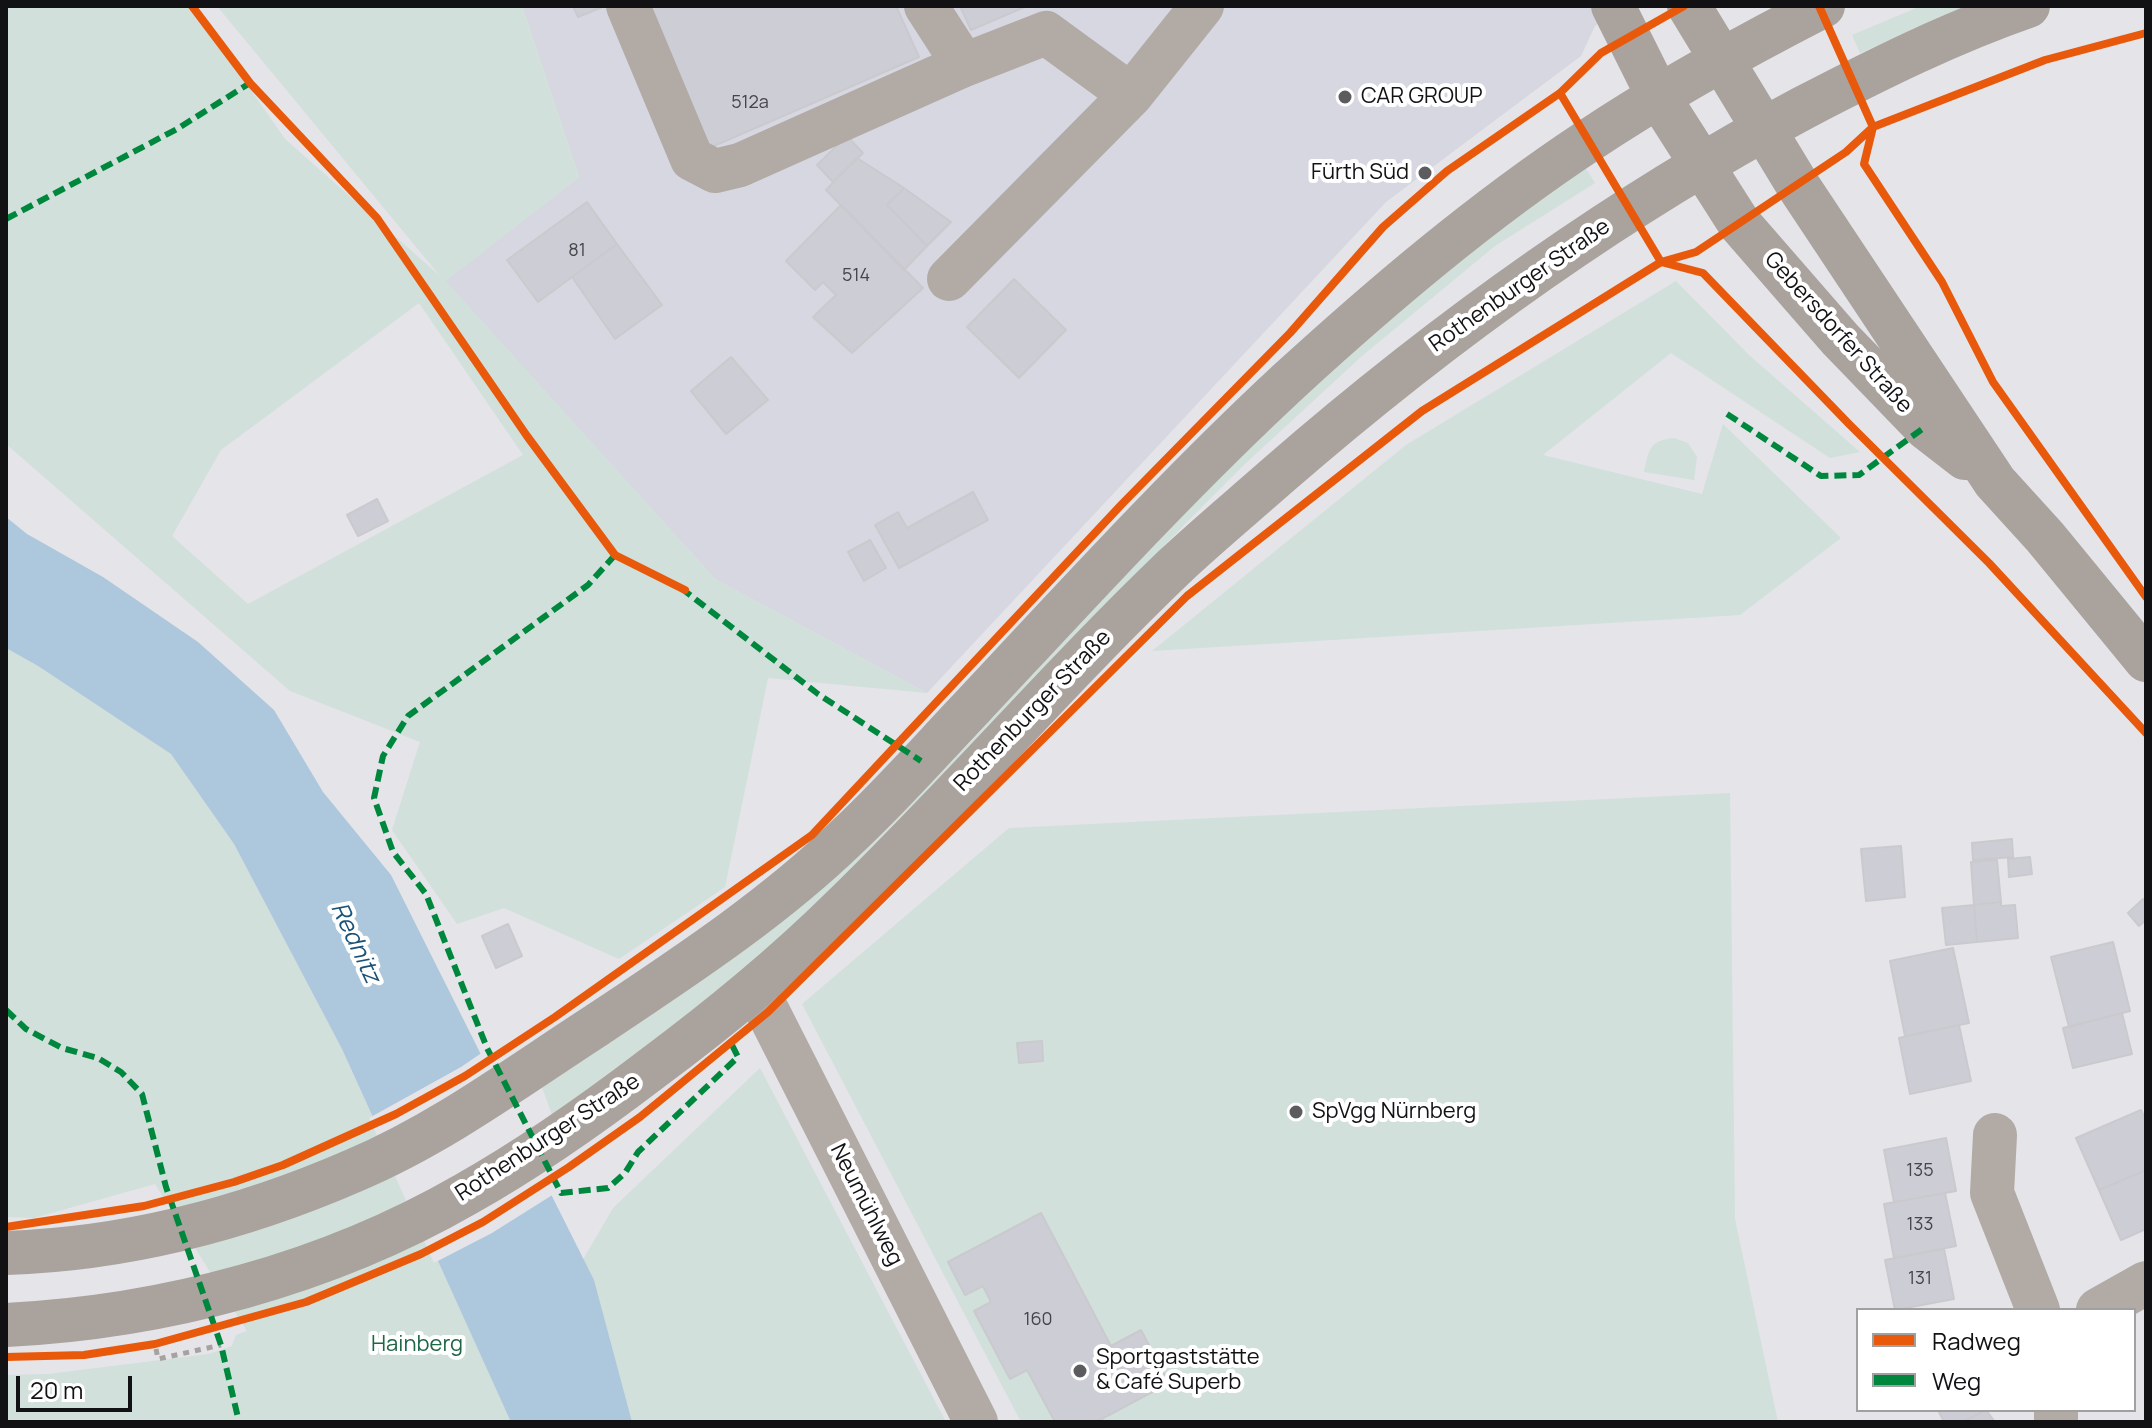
<!DOCTYPE html>
<meta charset="utf-8">
<style>
body{margin:0}
#map{position:relative;width:2152px;height:1428px;overflow:hidden;background:#e4e4e9;font-family:Manrope,sans-serif}
canvas{display:block}
.frame{position:absolute;inset:0;border:8px solid #121215;pointer-events:none}
.legend{position:absolute;left:1856px;top:1308px;width:280px;height:104px;box-sizing:border-box;background:#fff;border:2px solid #a0a0a1;margin:0;padding:10px 14px;list-style:none;font-size:24px;color:#121215}
.legend li{display:flex;align-items:center;gap:16px;height:40px}
.legend b{width:40px;border:2px solid #a0a0a1}
.scale{position:absolute;left:16px;top:1376px;width:116px;height:36px;box-sizing:border-box;border:4px solid #121215;border-top:0;padding-left:10px;font-size:24px;line-height:28px;white-space:nowrap;color:#121215;-webkit-text-stroke:6px #fff;paint-order:stroke}
</style>
<div id="map">
<canvas width="2152" height="1428"></canvas>
<div class="frame"></div>
<ul class="legend">
<li><b style="height:10px;background:#e8590c"></b>Radweg</li>
<li><b style="height:10px;background:#00873e"></b>Weg</li>
</ul>
<div class="scale">20 m</div>
</div>
<script>
const ctx = document.querySelector('canvas').getContext('2d');
ctx.lineJoin = 'round';
function fill(path, color) { ctx.fillStyle = color; ctx.fill(path, 'evenodd'); }
function trace(path, color, width, dash) { ctx.strokeStyle = color; ctx.lineWidth = width; ctx.lineCap = dash ? 'butt' : 'round'; ctx.setLineDash(dash || []); ctx.stroke(path); }
function drawText(font, color, halo, rows, align = 'center') {
  ctx.font = font + ' Manrope,sans-serif'; ctx.lineWidth = 8; ctx.setLineDash([]); ctx.textBaseline = 'middle'; ctx.strokeStyle = halo; ctx.fillStyle = color; for (const [text, x, y, turn = 0] of rows) {
    ctx.save(); ctx.translate(x, y); ctx.rotate((+turn || 0) * Math.PI / 180); ctx.textAlign = isNaN(turn) ? turn : align; if (halo) ctx.strokeText(text, 0, 0); ctx.fillText(text, 0, 0); ctx.restore();
  }
}
const built = new Path2D(`
 M 522,6 L 1620,6 L 1595,26 L 1581,56 L 1386,202 L 927,693 L 715,579 L 445,281 L 579,177 Z`);
const green = new Path2D(`
 M 6,6 L 192,6 L 285,139 L 440,276 L 217,6 L 522,6 L 579,177 L 446,281 L 715,579 L 927,693 L 768,678 L 725,887 L 619,959 L 504,908 L 457,924 L 392,830 L 420,742 L 290,691 L 6,444 ZM 419,303 L 523,455 L 248,604 L 172,536 L 221,450 Z
 M 1921,6 L 1969,6 L 1860,53 L 1852,35 Z
 M 1585,167 L 1595,183 L 1495,246 L 1362,356 L 1246,463 L 1185,524 L 841,887 L 701,1005 L 552,1115 L 542,1087 L 1176,515 L 1354,346 L 1488,236 Z
 M 1676,281 L 1749,355 L 1860,452 L 1830,458 L 1671,353 L 1543,455 L 1702,494 L 1723,424 L 1841,538 L 1740,615 L 1152,651 L 1406,445 Z
 M 1674,438 L 1688,443 L 1697,457 L 1694,480 L 1644,472 C 1649,449 1649,441 1674,438 Z
 M 6,648 L 38,666 L 171,754 L 234,844 L 342,1049 L 434,1254 L 514,1378 L 613,1208 L 760,1068 L 946,1422 L 6,1422 L 6,1375 L 48,1374 L 209,1354 L 232,1346 L 236,1335 L 247,1331 L 155,1184 L 34,1218 L 6,1217 Z
 M 1730,793 L 1735,1219 L 1778,1422 L 1021,1422 L 802,1004 L 1009,828 Z`);
const water = new Path2D(`
 M 6,517 L 27,534 L 103,577 L 198,642 L 274,710 L 323,792 L 391,875 L 594,1280 L 632,1422 L 511,1422 L 342,1049 L 234,844 L 171,754 L 38,666 L 6,648 Z`);
const pier = new Path2D(`
 M 483,1052 L 554,1194 L 492,1233 L 434,1263 L 369,1118 L 461,1067 Z`);
const building = new Path2D(`
 M 573,6 L 605,6 L 578,17 Z
 M 644,6 L 896,6 L 919,57 L 707,149 Z
 M 960,6 L 1027,6 L 971,30 Z
 M 847,136 L 863,153 L 833,182 L 817,165 Z
 M 857,158 L 904,188 L 887,205 L 927,246 L 904,270 L 826,190 Z
 M 904,188 L 951,222 L 927,246 L 887,205 Z
 M 587,202 L 617,244 L 538,302 L 507,260 Z
 M 841,205 L 923,288 L 852,353 L 813,317 L 836,295 L 823,282 L 815,290 L 786,261 Z
 M 617,244 L 662,305 L 615,339 L 572,277 Z
 M 1014,279 L 1066,330 L 1019,378 L 967,327 Z
 M 731,357 L 768,400 L 726,434 L 691,391 Z
 M 973,492 L 988,520 L 899,568 L 875,525 L 898,512 L 907,528 Z
 M 377,499 L 388,521 L 358,536 L 347,515 Z
 M 870,540 L 886,568 L 864,581 L 848,552 Z
 M 2012,839 L 2013,857 L 1973,860 L 1972,843 Z
 M 1901,846 L 1905,897 L 1866,901 L 1861,849 Z
 M 2030,857 L 2032,874 L 2009,877 L 2008,859 Z
 M 1997,860 L 2001,902 L 1974,905 L 1971,862 Z
 M 2143,899 L 2146,902 L 2146,920 L 2139,926 L 2128,913 Z
 M 2001,902 L 2001,906 L 2015,905 L 2018,938 L 1977,942 L 1974,905 Z
 M 1974,905 L 1977,942 L 1946,945 L 1942,908 Z
 M 508,924 L 522,956 L 496,968 L 482,936 Z
 M 2113,942 L 2130,1011 L 2069,1027 L 2051,957 Z
 M 1953,948 L 1969,1023 L 1905,1036 L 1890,961 Z
 M 2122,1013 L 2132,1054 L 2073,1068 L 2063,1028 Z
 M 1959,1025 L 1971,1081 L 1910,1094 L 1899,1038 Z
 M 1042,1041 L 1043,1061 L 1019,1063 L 1017,1043 Z
 M 2141,1110 L 2146,1121 L 2146,1170 L 2099,1190 L 2076,1138 Z
 M 1946,1138 L 1956,1191 L 1894,1202 L 1884,1150 Z
 M 2146,1170 L 2146,1229 L 2121,1240 L 2099,1190 Z
 M 1945,1193 L 1956,1246 L 1894,1258 L 1884,1204 Z
 M 1041,1213 L 1111,1346 L 1141,1330 L 1169,1383 L 1096,1422 L 1055,1422 L 1027,1370 L 1010,1379 L 974,1311 L 991,1302 L 983,1286 L 965,1295 L 948,1262 Z
 M 1944,1249 L 1954,1299 L 1895,1310 L 1885,1260 Z
 M 1938,1410 L 1986,1410 L 1963,1422 L 1944,1422 Z
 M 1986,1410 L 1995,1422 L 1963,1422 Z`);
const path = new Path2D(`
 M 156,1349 L 158,1359 L 221,1345`);
const minor = new Path2D(`
 M 628,6 L 692,159 L 715,171 L 740,165 L 964,65 L 1046,33 L 1131,95
 M 926,6 L 964,65
 M 949,279 L 1131,95 L 1202,6
 M 752,990 L 768,1012 L 976,1422
 M 1995,1135 L 1992,1193 L 2038,1310
 M 2098,1310 L 2146,1283
 M 2056,1410 L 2056,1422`);
const major = new Path2D(`
 M 1613,6 L 1658,96 L 1739,223 L 1840,339 L 1925,427 L 1965,458
 M 1689,6 L 1797,184 L 1995,482 L 2045,537 L 2146,660
 M 6,1253 C 126,1249 245,1218 355,1170 C 442,1133 518,1076 597,1025 C 684,967 774,908 849,835 C 893,794 933,748 974,705 C 1077,595 1179,483 1289,381 C 1383,295 1482,211 1588,141 C 1663,91 1743,47 1823,6
 M 6,1325 C 165,1317 327,1274 466,1194 C 530,1158 591,1115 650,1070 C 716,1021 780,969 839,911 C 955,799 1059,677 1175,566 C 1208,535 1243,506 1277,476 C 1439,335 1613,209 1803,108 C 1876,70 1950,33 2028,6`);
const quiet = new Path2D(`
 M 6,219 L 177,129 L 250,83
 M 1727,414 L 1821,476 L 1859,475 L 1925,427
 M 615,555 L 588,585 L 408,716 L 383,756 L 374,798 L 393,852 L 426,894 L 487,1048 L 561,1193 L 608,1188 L 625,1173 L 638,1152 L 738,1057 L 730,1041
 M 681,588 L 818,694 L 921,761
 M 6,1010 L 26,1029 L 62,1048 L 98,1058 L 121,1072 L 142,1094 L 166,1187 L 221,1345 L 239,1422`);
const cycleway = new Path2D(`
 M 192,6 L 250,83 L 377,218 L 527,436 L 615,555 L 685,590
 M 1819,6 L 1873,127 L 1864,164 L 1942,282 L 1993,382 L 2146,597
 M 1560,93 L 1661,262 L 1703,273 L 1849,424 L 1989,563 L 2146,733
 M 6,1227 L 144,1206 L 234,1182 L 283,1165 L 396,1114 L 465,1076 L 555,1017 L 812,835 L 1122,504 L 1290,333 L 1383,227 L 1447,171 L 1560,93 L 1601,53 L 1684,6
 M 6,1357 L 84,1355 L 155,1344 L 306,1302 L 421,1254 L 483,1222 L 569,1167 L 640,1117 L 768,1012 L 1187,596 L 1422,411 L 1661,262 L 1696,252 L 1846,152 L 1873,127 L 2045,60 L 2146,33`);
const markers = [
 [1345,97,8,"#5c5c5f"],
 [1425,173,8,"#5c5c5f"],
 [1296,1112,8,"#5c5c5f"],
 [1080,1371,8,"#5c5c5f"]
];
const numberNames = [
 ["512a",750,103],
 ["81",577,251],
 ["514",856,276],
 ["135",1920,1171],
 ["133",1920,1225],
 ["131",1920,1279],
 ["160",1038,1320]
];
const poiNames = [
 ["CAR GROUP",1361,97],
 ["Fürth Süd",1409,173,"right"],
 ["SpVgg Nürnberg",1312,1112],
 ["Sportgaststätte",1096,1358],
 ["& Café Superb",1096,1383]
];
const streetNames = [
 ["Rothenburger Straße",1520,286,-35],
 ["Gebersdorfer Straße",1838,333,48],
 ["Rothenburger Straße",1033,711,-46],
 ["Rothenburger Straße",548,1138,-33],
 ["Neumühlweg",866,1205,63]
];
const parkNames = [
 ["Hainberg",417,1345]
];
const waterNames = [
 ["Rednitz",355,943,65]
];
fill(built, '#d7d7e1');
fill(green, '#d1e0da');
fill(water, '#adc7dc');
fill(pier, '#e4e4e9');
fill(building, '#cdcdd6');
trace(building, '#cacace', 2);
trace(path, '#a7a29f', 5, [6, 6]);
trace(minor, '#b2aaa5', 44);
trace(major, '#aaa29c', 44);
trace(quiet, '#00873e', 6, [12, 6]);
trace(cycleway, '#e8590c', 8);
for (const [x, y, r, color] of markers) { const dot = new Path2D(); dot.arc(x, y, r, 0, 2 * Math.PI); ctx.fillStyle = color; ctx.fill(dot); trace(dot, '#fff', 3); }
drawText('18px', '#45454a', null, numberNames);
drawText('22px', '#121215', '#fff', poiNames, 'left');
drawText('22px', '#121215', '#fff', streetNames);
drawText('22px', '#1f6647', '#fff', parkNames);
drawText('italic 24px', '#195179', '#fff', waterNames);
</script>
